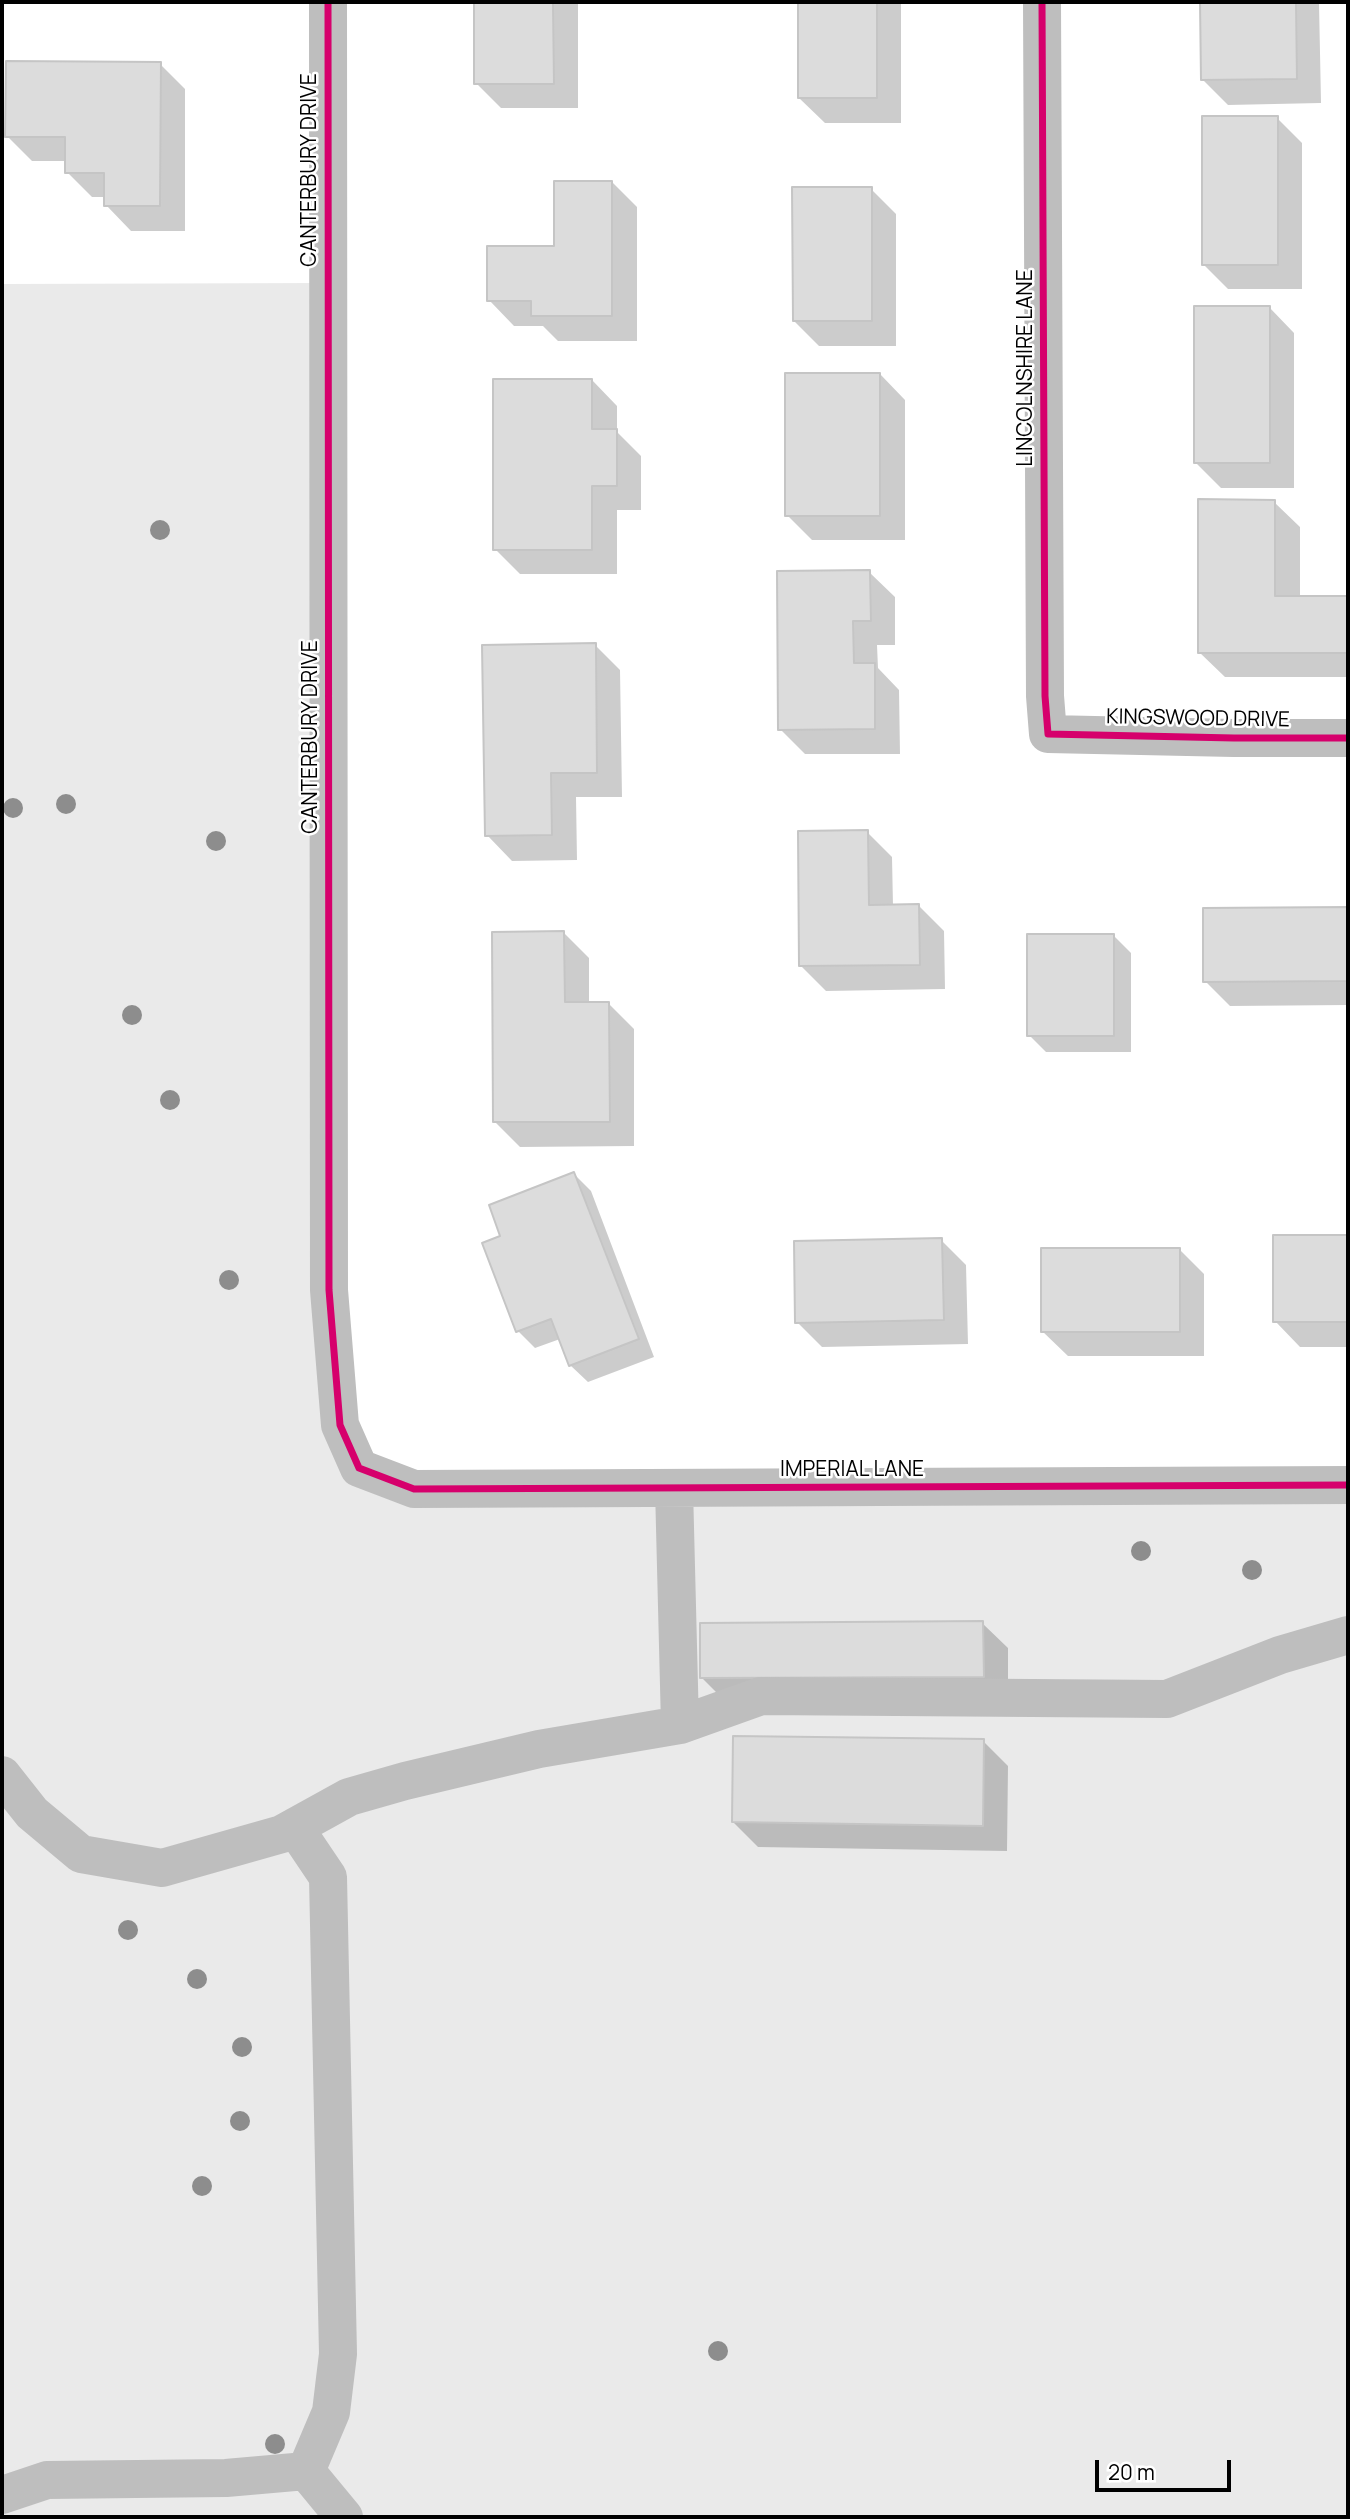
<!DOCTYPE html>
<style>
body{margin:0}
#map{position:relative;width:1350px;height:2519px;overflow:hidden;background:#fff;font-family:Manrope,sans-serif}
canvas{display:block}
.frame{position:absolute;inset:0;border:4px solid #000;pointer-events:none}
.scale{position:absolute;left:1095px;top:2460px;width:136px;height:32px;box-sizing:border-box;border:4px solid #000;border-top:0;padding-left:9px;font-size:21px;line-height:24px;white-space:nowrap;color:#000;-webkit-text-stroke:5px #fff;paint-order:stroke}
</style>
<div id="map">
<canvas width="1350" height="2519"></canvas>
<div class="frame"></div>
<div class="scale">20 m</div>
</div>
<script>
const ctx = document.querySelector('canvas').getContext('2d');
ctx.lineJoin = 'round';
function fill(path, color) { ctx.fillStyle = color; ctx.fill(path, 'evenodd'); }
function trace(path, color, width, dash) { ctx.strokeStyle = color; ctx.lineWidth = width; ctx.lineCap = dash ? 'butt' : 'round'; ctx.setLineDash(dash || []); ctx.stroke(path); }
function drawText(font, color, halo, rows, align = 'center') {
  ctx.font = font + ' Manrope,sans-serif'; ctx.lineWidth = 5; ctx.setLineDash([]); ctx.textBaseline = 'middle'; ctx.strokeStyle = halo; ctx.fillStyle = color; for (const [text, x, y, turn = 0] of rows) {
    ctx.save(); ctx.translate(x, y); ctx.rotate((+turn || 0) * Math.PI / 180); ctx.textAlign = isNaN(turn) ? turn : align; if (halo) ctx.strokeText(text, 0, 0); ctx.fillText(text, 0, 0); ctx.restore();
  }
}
const green = new Path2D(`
 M 328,283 L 340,1425 L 414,1489 L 1348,1485 L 1348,2517 L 2,2517 L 2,284 Z`);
const shadow = new Path2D(`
 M 476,2 L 578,2 L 578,108 L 501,108 L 476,83 Z
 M 799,2 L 901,2 L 901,123 L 825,123 L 799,98 Z
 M 1202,2 L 1319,2 L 1321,103 L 1228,105 L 1203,80 Z
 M 160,64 L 185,89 L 185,231 L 131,231 L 106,205 L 106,197 L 92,197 L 67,172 L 67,161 L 32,161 L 7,136 Z
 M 1277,118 L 1302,143 L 1302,289 L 1228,289 L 1203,264 Z
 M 612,182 L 637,207 L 637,341 L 558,341 L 543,326 L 514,326 L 489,300 L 556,248 Z
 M 871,189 L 896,214 L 896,346 L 819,346 L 794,321 Z
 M 1269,307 L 1294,333 L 1294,488 L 1221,488 L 1195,462 Z
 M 880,374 L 905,400 L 905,540 L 812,540 L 787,515 Z
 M 592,380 L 617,406 L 617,432 L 641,456 L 641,510 L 617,510 L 617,574 L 520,574 L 495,549 Z
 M 1274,502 L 1300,527 L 1300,598 L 1348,598 L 1348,677 L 1225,677 L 1199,652 Z
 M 869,572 L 895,597 L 895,645 L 877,645 L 878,668 L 899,690 L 900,754 L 805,754 L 780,729 Z
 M 595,645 L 620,670 L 622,797 L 576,797 L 577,860 L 512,861 L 487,835 Z
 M 867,832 L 892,857 L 893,906 L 919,906 L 944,931 L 945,989 L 826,991 L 801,966 Z
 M 1205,909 L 1348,909 L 1348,1005 L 1230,1006 L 1205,981 Z
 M 564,933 L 589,958 L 589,1004 L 609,1004 L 634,1029 L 634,1146 L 520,1147 L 495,1122 Z
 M 1114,936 L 1131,953 L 1131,1052 L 1046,1052 L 1029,1035 Z
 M 574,1174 L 591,1191 L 654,1357 L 588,1382 L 570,1365 L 560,1339 L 535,1348 L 518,1331 L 503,1237 Z
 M 1275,1237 L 1348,1237 L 1348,1347 L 1300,1347 L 1275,1321 Z
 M 941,1240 L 966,1265 L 968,1344 L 822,1347 L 797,1322 Z
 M 1179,1249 L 1204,1274 L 1204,1356 L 1068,1356 L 1042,1331 Z
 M 982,1623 L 1008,1648 L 1008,1701 L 726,1702 L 701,1677 Z
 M 983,1741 L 1008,1766 L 1007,1851 L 758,1847 L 733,1822 Z`);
const building = new Path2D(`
 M 474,2 L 553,2 L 554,84 L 474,84 Z
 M 798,2 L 877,2 L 877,98 L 798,98 Z
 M 1200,2 L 1296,2 L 1297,79 L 1201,80 Z
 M 6,61 L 161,62 L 160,206 L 104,206 L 104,173 L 65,173 L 65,137 L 5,137 Z
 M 1202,116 L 1278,116 L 1278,265 L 1202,265 Z
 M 554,181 L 612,181 L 612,316 L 531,316 L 531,301 L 487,301 L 487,246 L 554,246 Z
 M 792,187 L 872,187 L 872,321 L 793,321 Z
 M 1194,306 L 1270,306 L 1270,463 L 1194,463 Z
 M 785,373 L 880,373 L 880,516 L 785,516 Z
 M 493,379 L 592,379 L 592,429 L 617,429 L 617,486 L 592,486 L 592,550 L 493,550 Z
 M 1198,499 L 1275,500 L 1275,596 L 1348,596 L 1348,653 L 1198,653 Z
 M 870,570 L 871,621 L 853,621 L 854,663 L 875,663 L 875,729 L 778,730 L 777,571 Z
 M 596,643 L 597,773 L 551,773 L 552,835 L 485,836 L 482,645 Z
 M 868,830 L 869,905 L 919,904 L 920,965 L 799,966 L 798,831 Z
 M 1348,907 L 1348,981 L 1203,982 L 1203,908 Z
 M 564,931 L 565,1002 L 609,1002 L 610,1122 L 493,1122 L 492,932 Z
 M 1027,934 L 1114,934 L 1114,1036 L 1027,1036 Z
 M 574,1172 L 639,1339 L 569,1366 L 551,1319 L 516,1332 L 482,1243 L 500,1236 L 489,1205 Z
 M 1273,1235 L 1348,1235 L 1348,1322 L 1273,1322 Z
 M 942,1238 L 944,1320 L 795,1323 L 794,1241 Z
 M 1041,1248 L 1180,1248 L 1180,1332 L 1041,1332 Z
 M 983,1621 L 984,1677 L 700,1678 L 700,1623 Z
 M 733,1736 L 984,1739 L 983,1826 L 732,1822 Z`);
const minor = new Path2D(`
 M 328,2 L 329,1290 L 340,1425 L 359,1468 L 414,1489 L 1348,1485
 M 1042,2 L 1045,696 L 1048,734 L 1234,738 L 1348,738
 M 674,1488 L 680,1725
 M 2,1775 L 32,1813 L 81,1854 L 162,1868 L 282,1834 L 349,1797 L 405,1781 L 539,1749 L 680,1725 L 761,1696 L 1167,1699 L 1280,1655 L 1348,1635
 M 295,1828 L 328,1877 L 338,2354 L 331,2412 L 306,2471
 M 2,2495 L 47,2480 L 226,2478 L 306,2471 L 344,2517`);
const cycleway = new Path2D(`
 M 328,2 L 329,1290 L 340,1425 L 359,1468 L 414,1489 L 1348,1485
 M 1042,2 L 1045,696 L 1048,734 L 1234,738 L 1348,738`);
const trees = [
 [160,530],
 [66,804],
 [13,808],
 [216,841],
 [132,1015],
 [170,1100],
 [229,1280],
 [1141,1551],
 [1252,1570],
 [128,1930],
 [197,1979],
 [242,2047],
 [240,2121],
 [202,2186],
 [718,2351],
 [275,2444]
];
const streetNames = [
 ["CANTERBURY DRIVE",310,170,-90],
 ["LINCOLNSHIRE LANE",1026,368,-90],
 ["KINGSWOOD DRIVE",1198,719,1],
 ["CANTERBURY DRIVE",311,737,-90],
 ["IMPERIAL LANE",852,1470]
];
fill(green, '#eaeaea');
fill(shadow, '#0003');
fill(building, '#dcdcdc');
trace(building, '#c5c5c5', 2);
trace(minor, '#bebebe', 38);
trace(cycleway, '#d6006c', 7);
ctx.fillStyle = '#8d8d8d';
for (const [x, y] of trees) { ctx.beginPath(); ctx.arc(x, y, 10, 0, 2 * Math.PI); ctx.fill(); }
drawText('21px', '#000', '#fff', streetNames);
</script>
